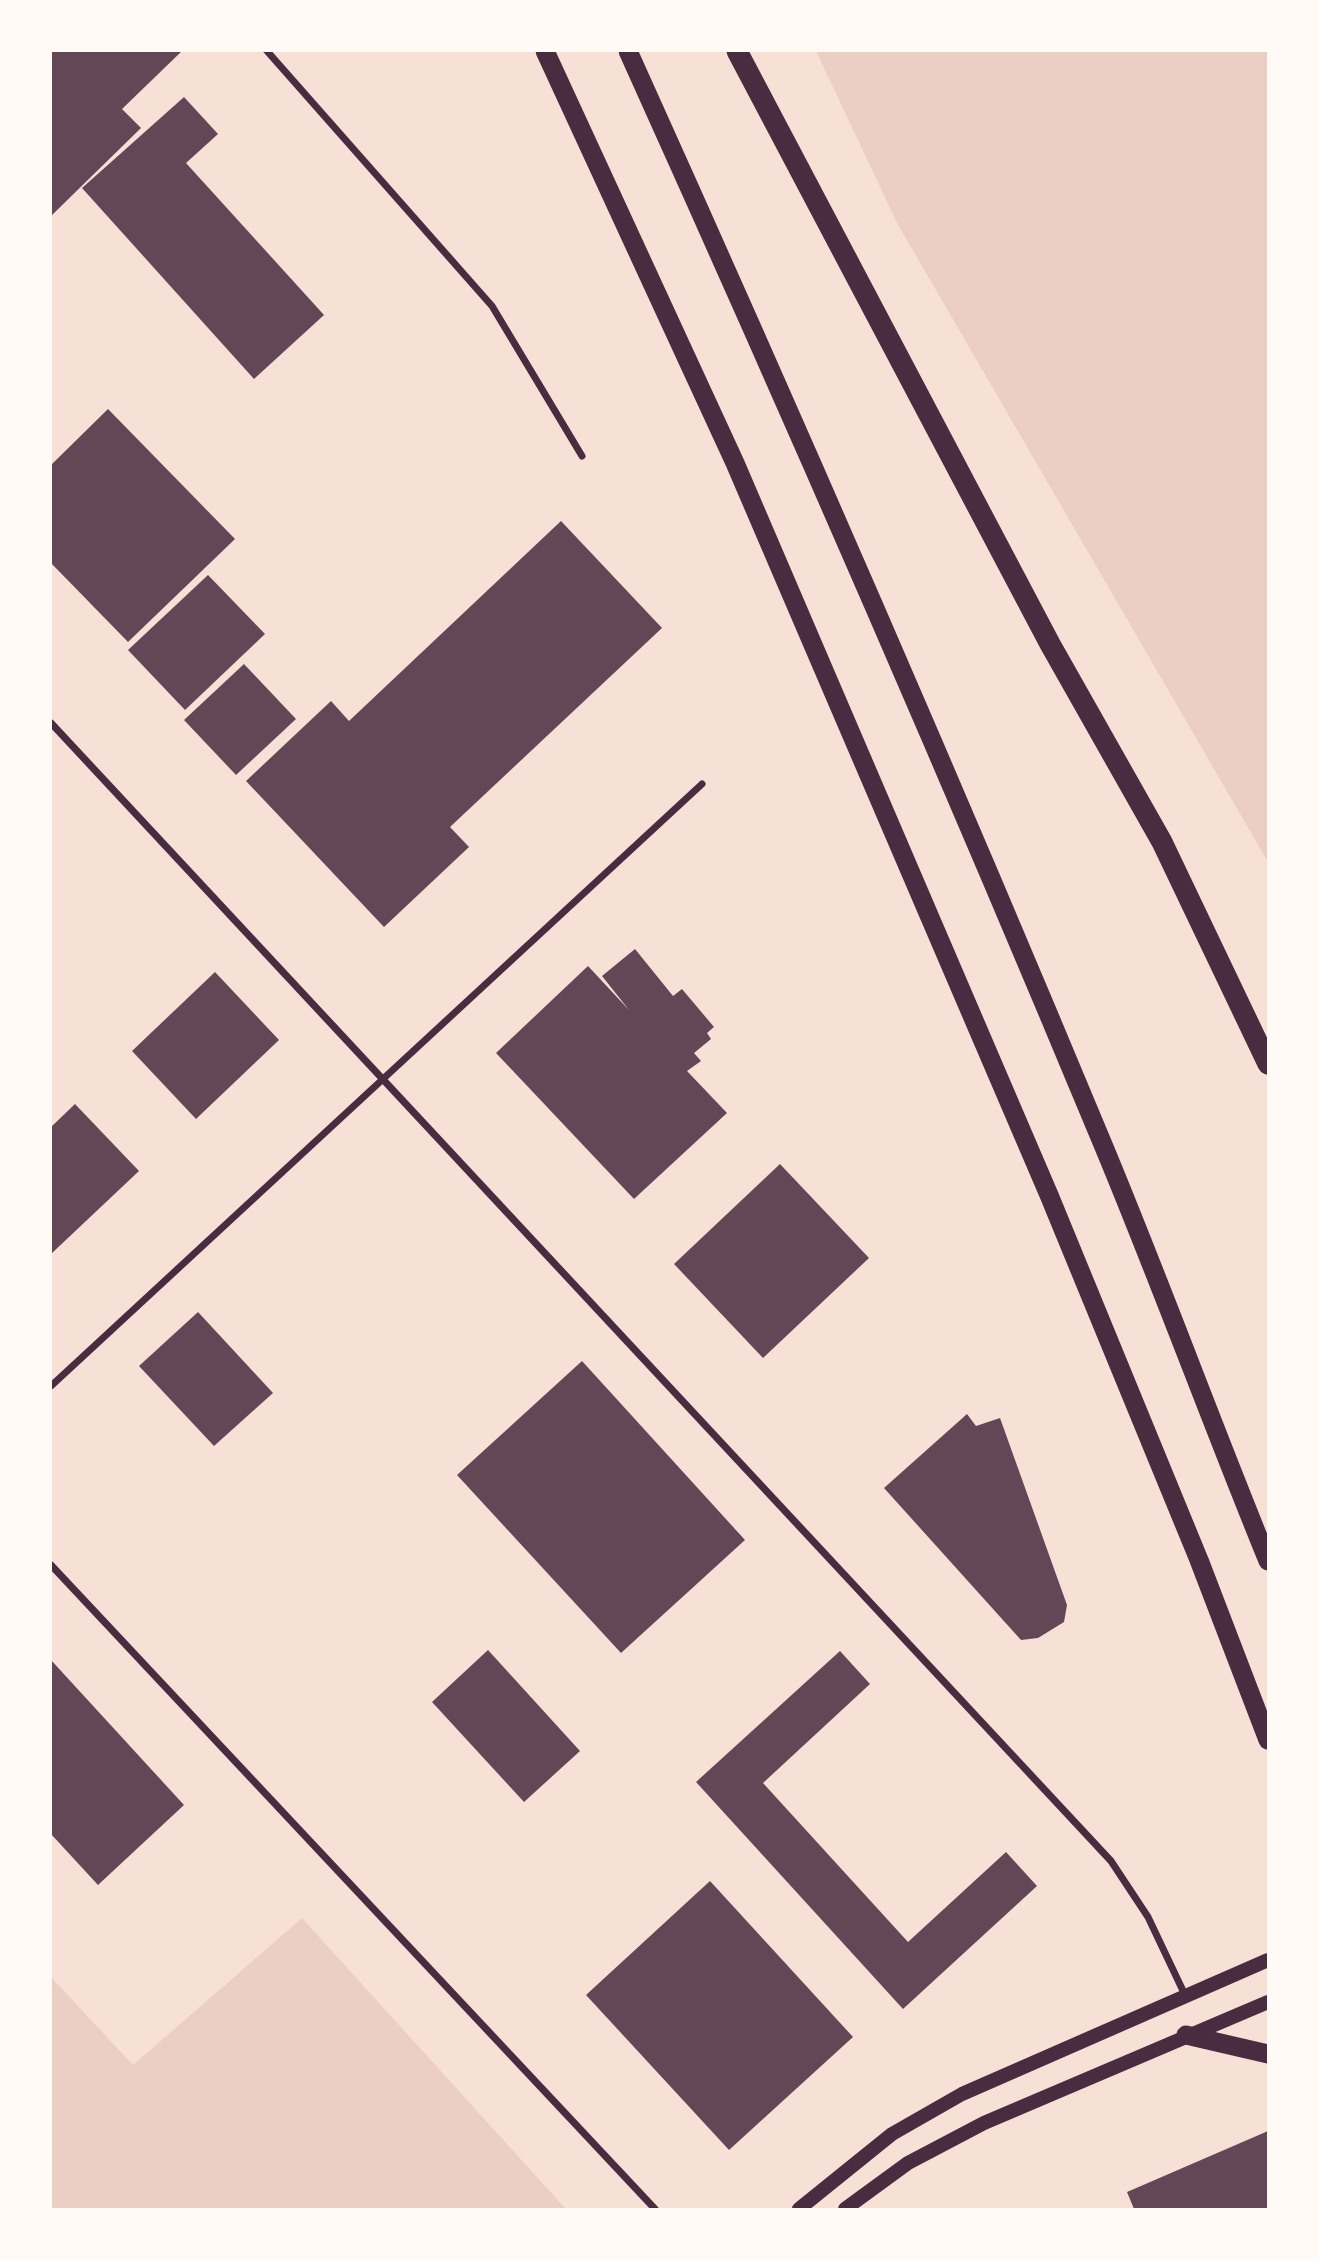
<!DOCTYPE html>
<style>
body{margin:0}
#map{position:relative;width:1319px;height:2260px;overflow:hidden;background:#f7e1d7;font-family:Lato,sans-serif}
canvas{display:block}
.frame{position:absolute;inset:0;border:52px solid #fffaf5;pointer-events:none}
</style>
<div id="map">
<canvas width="1319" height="2260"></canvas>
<div class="frame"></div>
</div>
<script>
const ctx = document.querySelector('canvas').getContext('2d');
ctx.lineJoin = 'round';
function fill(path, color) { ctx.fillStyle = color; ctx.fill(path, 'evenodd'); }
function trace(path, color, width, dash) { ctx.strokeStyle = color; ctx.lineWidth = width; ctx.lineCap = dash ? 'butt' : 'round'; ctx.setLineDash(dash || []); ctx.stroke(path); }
const green = new Path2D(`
 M 816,51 L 1268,51 L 1268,862 L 897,223 Z
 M 302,1918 L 566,2209 L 51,2209 L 51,1977 L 133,2065 Z`);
const building = new Path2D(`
 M 51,51 L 182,51 L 122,109 L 141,128 L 51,216 Z
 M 184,97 L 218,134 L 186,163 L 324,315 L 254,379 L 82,188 Z
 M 108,409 L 235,539 L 128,642 L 51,563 L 51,465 Z
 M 561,521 L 662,628 L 450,827 L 469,847 L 384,927 L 246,781 L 331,701 L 349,721 Z
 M 208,575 L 265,634 L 185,710 L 128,650 Z
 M 244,664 L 296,719 L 236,775 L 184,720 Z
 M 635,949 L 673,996 L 682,989 L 714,1027 L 707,1033 L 711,1039 L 694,1053 L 701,1061 L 687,1071 L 727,1113 L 634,1199 L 496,1053 L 588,966 L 629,1010 L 602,976 Z
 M 215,972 L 279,1040 L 196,1119 L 132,1051 Z
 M 75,1104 L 139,1171 L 51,1254 L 51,1127 Z
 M 780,1164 L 869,1258 L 763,1358 L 674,1264 Z
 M 198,1312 L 273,1393 L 214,1446 L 139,1366 Z
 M 582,1361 L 745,1540 L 621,1653 L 457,1475 Z
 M 967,1414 L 976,1426 L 1000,1418 L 1067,1605 L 1064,1622 L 1038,1638 L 1021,1640 L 884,1488 Z
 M 488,1650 L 580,1751 L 524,1802 L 432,1702 Z
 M 840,1651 L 870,1684 L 763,1783 L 908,1942 L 1006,1852 L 1037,1886 L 903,2009 L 696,1782 Z
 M 51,1660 L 184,1805 L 98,1885 L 51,1834 Z
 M 710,1881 L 853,2037 L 729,2150 L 586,1995 Z
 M 1268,2131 L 1268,2209 L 1134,2209 L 1127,2192 Z`);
const minor = new Path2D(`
 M 267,51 L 492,306 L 582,456
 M 51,723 L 1111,1861 L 1148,1917 L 1185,1995
 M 51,1386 L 702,784
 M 51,1565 L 655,2209`);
const secondary = new Path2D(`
 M 799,2209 L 892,2134 L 962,2094 L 1268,1960
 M 845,2209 L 908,2163 L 984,2123 L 1268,2002`);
const trunk = new Path2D(`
 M 545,51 L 735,463 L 1049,1195 L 1199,1560 L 1268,1740
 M 628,51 C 792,414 951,779 1104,1147 C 1161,1284 1212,1424 1268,1561
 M 1186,2035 L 1268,2054`);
const motorway = new Path2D(`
 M 737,51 L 1050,644 L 1162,842 L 1268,1064`);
fill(green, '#ebcfc5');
fill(building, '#644757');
trace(minor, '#4a2c40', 7);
trace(secondary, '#4a2c40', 14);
trace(trunk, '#4a2c40', 19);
trace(motorway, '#4a2c40', 21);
</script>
